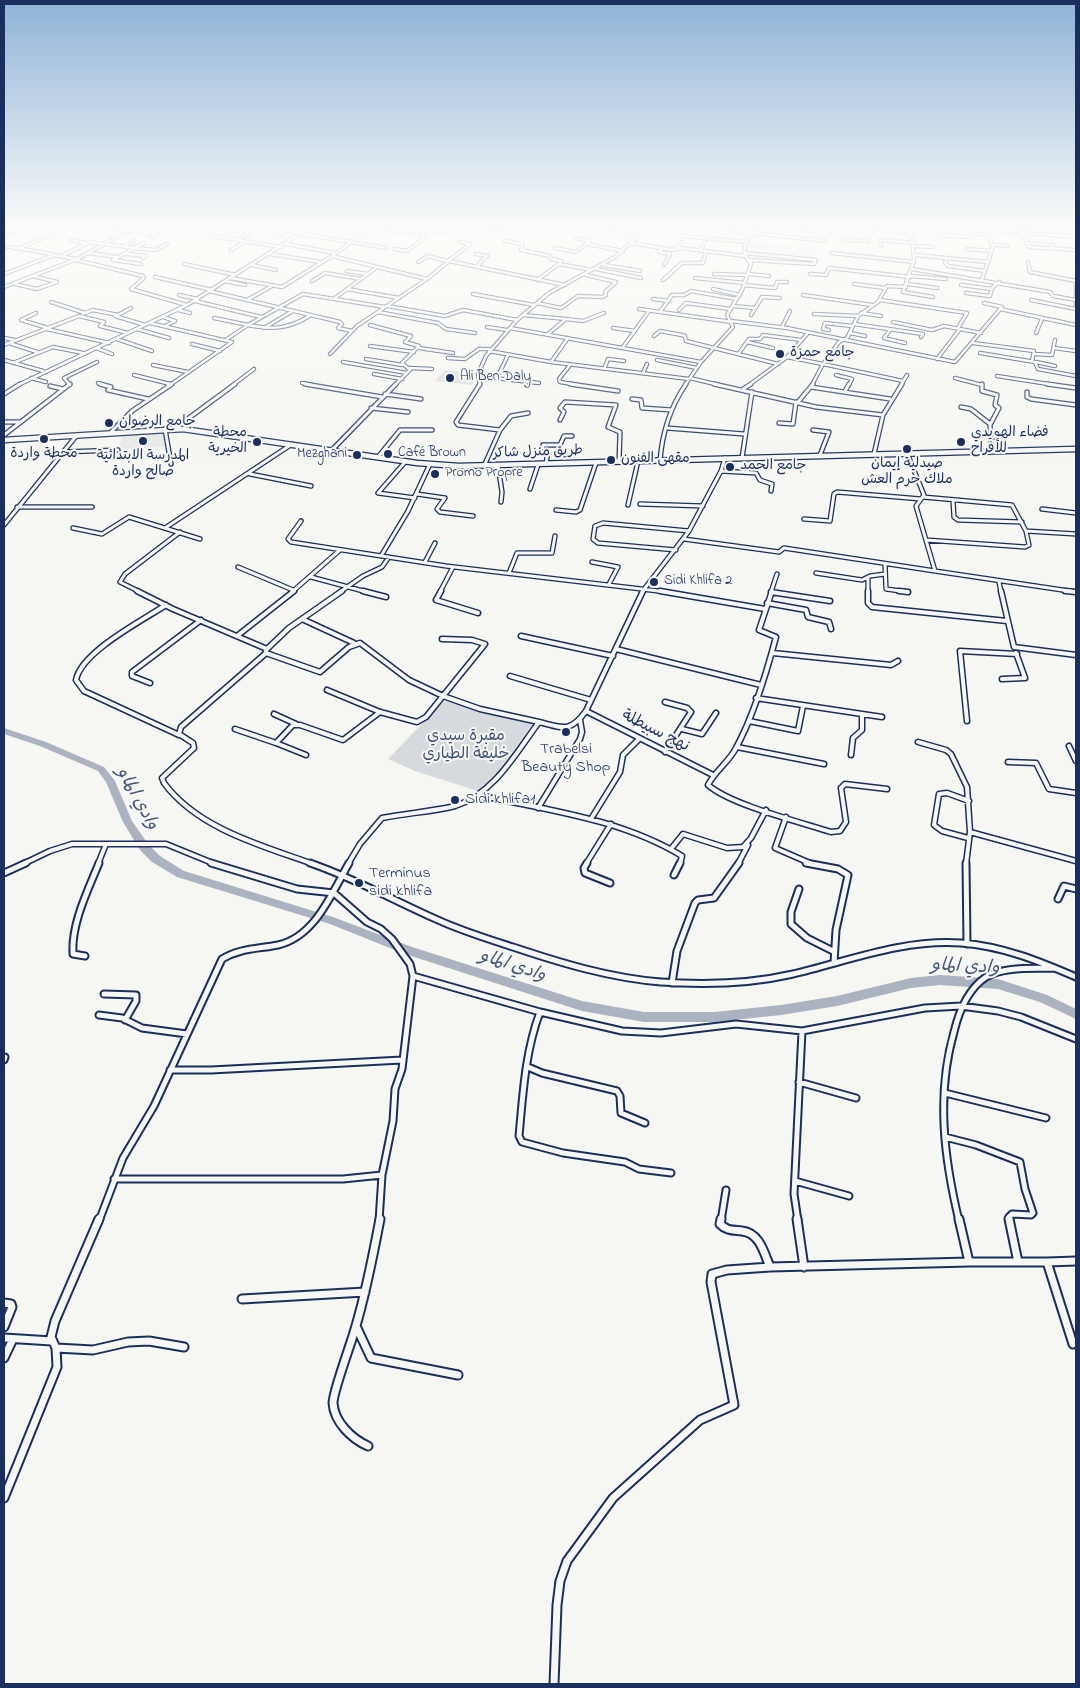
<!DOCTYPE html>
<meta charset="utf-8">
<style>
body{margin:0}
#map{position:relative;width:1080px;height:1688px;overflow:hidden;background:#f6f6f2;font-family:"Indie Flower",sans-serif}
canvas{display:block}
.frame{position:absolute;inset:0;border:5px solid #1b2f5e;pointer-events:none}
</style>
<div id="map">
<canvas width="1080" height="1688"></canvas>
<div class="frame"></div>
</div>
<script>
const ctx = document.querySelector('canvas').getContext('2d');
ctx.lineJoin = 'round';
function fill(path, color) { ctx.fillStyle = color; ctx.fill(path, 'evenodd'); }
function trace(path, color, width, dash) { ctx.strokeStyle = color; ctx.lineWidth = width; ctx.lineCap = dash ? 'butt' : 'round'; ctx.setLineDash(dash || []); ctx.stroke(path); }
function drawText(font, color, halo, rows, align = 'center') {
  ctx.font = font + ' "Indie Flower","Playpen Sans Arabic",sans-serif'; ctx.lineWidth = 4; ctx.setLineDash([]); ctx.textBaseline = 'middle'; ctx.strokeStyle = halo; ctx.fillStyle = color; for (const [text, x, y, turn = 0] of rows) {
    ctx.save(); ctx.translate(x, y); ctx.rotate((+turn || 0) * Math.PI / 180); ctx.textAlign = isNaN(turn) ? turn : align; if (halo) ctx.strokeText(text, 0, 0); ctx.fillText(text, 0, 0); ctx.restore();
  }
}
const built = new Path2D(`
 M 751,242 L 817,248 L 815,258 L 748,253 L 746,252 L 748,243 Z
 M 163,432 L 166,447 L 123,449 L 123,447 L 120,447 L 122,436 Z`);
const green = new Path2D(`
 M 445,370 L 473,373 L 473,385 L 435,381 Z
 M 444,701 L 532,722 L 533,724 L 487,785 L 478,791 L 415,771 L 388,759 Z`);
const river = new Path2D(`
 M 4,728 L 46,742 L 104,767 L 115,781 L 132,821 L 148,844 L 160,856 L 184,871 L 333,917 L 412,947 L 582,1001 L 644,1012 L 715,1012 L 781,1005 L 837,996 L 911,978 L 940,975 L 998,979 L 1047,995 L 1076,1009 L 1076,1019 L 1040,1002 L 998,989 L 940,985 L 911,988 L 837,1006 L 781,1015 L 715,1022 L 644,1022 L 582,1011 L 405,954 L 330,924 L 177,877 L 152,862 L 140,850 L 123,822 L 106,782 L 98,771 L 40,746 L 4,734 Z`);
const minorFar4 = new Path2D(`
 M 73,226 L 102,228
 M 227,226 L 211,236 L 281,247
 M 264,226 L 302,234
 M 312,226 L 330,229
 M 373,226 L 332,256 L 427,279 L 449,261 L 565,285
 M 489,226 L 489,229 L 501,230
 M 517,226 L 538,226
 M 575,226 L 584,226
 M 667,226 L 696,229
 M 790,226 L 812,231
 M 844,226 L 911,233
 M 911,226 L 914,260 L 903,292 L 933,297
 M 985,226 L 993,246 L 988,262
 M 1019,226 L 1029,247 L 1076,250
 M 102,227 L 127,232
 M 371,227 L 427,236 L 407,251 L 395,249
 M 1019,227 L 1062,229
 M 592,230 L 594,227 L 643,233
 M 987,230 L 1021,233
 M 131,231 L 158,234 L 152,237
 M 357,231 L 363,226
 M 432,231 L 445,232 L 451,228 L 441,226
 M 729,231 L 732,226
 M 201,232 L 211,226
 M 734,232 L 753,234
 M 939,232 L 941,235 L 969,237 L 971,234 L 988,234
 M 231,233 L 236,230 L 252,231 L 238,240
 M 753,233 L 825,241 L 830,232 L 838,226
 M 1023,233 L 1068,236
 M 302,234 L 387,248
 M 682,236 L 746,242
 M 4,237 L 22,227
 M 275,237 L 285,231
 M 576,238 L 590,241 L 587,244 L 623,251
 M 70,240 L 85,243
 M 845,240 L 867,241 L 872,230
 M 505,241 L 523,244 L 521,250 L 550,256 L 551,259 L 561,261 L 559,264 L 592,270
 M 632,243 L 672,250 L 681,248 L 745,256
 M 1026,243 L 1052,245 L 1054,248
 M 286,244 L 335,253
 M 991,244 L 1007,246
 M 881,245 L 880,240 L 914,243
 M 4,246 L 52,254
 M 124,246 L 134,241
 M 914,246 L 933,247
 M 20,248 L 71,226
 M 555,248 L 575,252 L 587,244
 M 662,249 L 659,252 L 670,254 L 664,265
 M 675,249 L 682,242
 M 967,249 L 992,251
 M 231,250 L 246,241
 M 700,251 L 705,242
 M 89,253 L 117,257
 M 744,253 L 816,260
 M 832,253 L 914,262
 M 127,254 L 146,256 L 143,258
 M 270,254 L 320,262
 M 476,254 L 487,256 L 477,266
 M 915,255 L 988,262 L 982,279
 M 61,256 L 90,242 L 135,248 L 144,243
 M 947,258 L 945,263 L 948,266 L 985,271
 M 76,260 L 143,276 L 144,278 L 131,289 L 187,305
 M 749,260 L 814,264 L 816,260
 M 448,261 L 470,244 L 460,242
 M 418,262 L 428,256 L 447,261
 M 1028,262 L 1030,272 L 1076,281
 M 141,264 L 113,260 L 135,248 L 155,250 L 167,244
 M 184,264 L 236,275
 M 252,265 L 276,270
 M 604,265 L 640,271
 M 596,269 L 641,278
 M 912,269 L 1050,292 L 1053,296 L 1076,300
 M 347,271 L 368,274
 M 4,274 L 54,255 L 76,259
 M 714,274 L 747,275
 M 748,274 L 769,276
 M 810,274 L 826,275 L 829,268 L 911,277
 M 911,276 L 946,279
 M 155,277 L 212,290
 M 231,278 L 282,287 L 332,256
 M 695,278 L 745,283
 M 537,280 L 559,264
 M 663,280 L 682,263 L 703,263 L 706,252
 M 1076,280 L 1076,307
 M 225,281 L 245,285
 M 312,281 L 325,273 L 361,279
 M 15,284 L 37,289 L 57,282 L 33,276
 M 854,284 L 885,288
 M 908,284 L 937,288
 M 744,285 L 775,288 L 777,282 L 787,282
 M 961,285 L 992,289
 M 4,287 L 77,259 L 137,226
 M 347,289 L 399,298
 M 713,289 L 740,295
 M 209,291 L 340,322 L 342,324 L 338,328 L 352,331
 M 966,293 L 990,296 L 992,288 L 999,282
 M 473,294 L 534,305
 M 179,295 L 198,299
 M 803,295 L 872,305
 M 335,298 L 376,268
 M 653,299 L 669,301
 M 247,300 L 272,286
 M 880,300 L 967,313 L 958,328
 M 1031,300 L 1076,309
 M 195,301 L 261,317
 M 51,302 L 85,313 L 83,314
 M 537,303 L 561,308 L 578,296 L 603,297 L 606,295 L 605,292 L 616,282 L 586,275
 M 388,306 L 445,316 L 463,310 L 517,320
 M 733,306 L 755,308
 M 639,309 L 732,322
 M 1000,309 L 1076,325
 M 178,310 L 190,313
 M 679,310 L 686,303 L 730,309
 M 378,312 L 438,323 L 446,329 L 475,333
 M 660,312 L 672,295 L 684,295 L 691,291 L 737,299
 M 36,313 L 21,320 L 48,328
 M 85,313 L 93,310 L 118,315 L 131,308
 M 861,313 L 881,316
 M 814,314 L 858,316
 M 523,315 L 566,319
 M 751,315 L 762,297 L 780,298
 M 115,316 L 145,325
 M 163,317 L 175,321 L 165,326
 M 214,318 L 248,325 L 303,294 L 385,307
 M 731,321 L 787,328 L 955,362 L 1002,307 L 984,303
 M 893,322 L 932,330 L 944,326 L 981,333
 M 150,323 L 232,342 L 170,385
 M 854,324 L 923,334 L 921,337
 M 370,325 L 411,336
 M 487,327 L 507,330
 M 782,327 L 790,311
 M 264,328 L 291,312
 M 510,328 L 701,362
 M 613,328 L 635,331
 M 47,329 L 109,343
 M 137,329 L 169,338
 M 829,330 L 823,329 L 825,323 L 852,326
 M 890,330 L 884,338 L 905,343
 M 850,333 L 865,336
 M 1036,333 L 1042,319
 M 548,334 L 566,319 L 583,321 L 604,313
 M 654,336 L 660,331 L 682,335 L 685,336 L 686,341 L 778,364
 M 4,338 L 15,340
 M 117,339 L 152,351
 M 227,339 L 248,325 C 273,330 289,329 311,315
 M 747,342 L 773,348
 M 9,343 L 37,352
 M 973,343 L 1034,351 L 1032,361
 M 192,344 L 220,351
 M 4,345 L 79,316 L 104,322 L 100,326 L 128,333
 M 370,346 L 414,352
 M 623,347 L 649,311
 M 96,348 L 112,354
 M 419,348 L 453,353
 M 1054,348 L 1076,351
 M 489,351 L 551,362 L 689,379
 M 739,353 L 749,339 L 760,339 L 763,335 L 801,340
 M 980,353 L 1035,362 L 1038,369 L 1076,376
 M 330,354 L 357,326 L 427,279
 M 1035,354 L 1052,355 L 1055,340
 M 787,357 L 823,364 L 812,385
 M 448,358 L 465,359 L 479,349 L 491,349
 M 366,359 L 402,365
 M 937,359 L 960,329
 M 4,360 L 43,371
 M 657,360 L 697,368
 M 343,362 L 407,373
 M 551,362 L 568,338
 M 1036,362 L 1055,366
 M 13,363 L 53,347 L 83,353
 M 153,365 L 188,372
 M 570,365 L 559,379 L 560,382 L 578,385
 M 409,368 L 432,369
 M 604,369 L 608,359 L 624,361
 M 643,373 L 647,364
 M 374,374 L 402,379
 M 134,375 L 170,384
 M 836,375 L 852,379 L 849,385
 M 997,376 L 1055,385
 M 31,378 L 46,382
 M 497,378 L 508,355
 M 690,378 L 719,385
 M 955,378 L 982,385
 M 480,380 L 494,378 L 539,383
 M 903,381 L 823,364 L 839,342 L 847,338 L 858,316 L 878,302 L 887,286 L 906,287
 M 98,383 L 104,385
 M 302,383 L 312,385
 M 18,385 L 187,305 L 312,226
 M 70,385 L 64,378 L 97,362
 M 233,385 L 254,369
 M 395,385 L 410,370 L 402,363 L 419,346 L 405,342 L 411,336
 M 480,385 L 478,374 L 486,356 L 517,320 L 549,293 L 615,257 L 649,226
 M 685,385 L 701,362 L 733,327 L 727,315 L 742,290 L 751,264 L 744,253 L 746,242 L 759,226
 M 749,385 L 787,357 L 808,333
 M 901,385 L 907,375`);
const minorFar3 = new Path2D(`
 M 100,384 L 111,387 L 108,390 L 148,399
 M 168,384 L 170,384
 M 305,384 L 382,397
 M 480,384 L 456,422 L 458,425 L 500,430 L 484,466
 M 570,384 L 618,391
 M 714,384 L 816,407 L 883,415
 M 982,384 L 982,391 L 997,395 L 995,405 L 999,408 L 990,425 L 991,451
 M 1047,384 L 1076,388
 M 50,386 L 63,389
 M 811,387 L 890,399
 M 743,389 L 751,384
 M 845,391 L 849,384
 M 1027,392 L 1027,397 L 1031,399 L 1076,405
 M 4,394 L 20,384
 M 385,394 L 421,399
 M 632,399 L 641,400 L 642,408 L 672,410
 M 798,402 L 813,384
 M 961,407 L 971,409 L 990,424
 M 371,408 L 408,412
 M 560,420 L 564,412 L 560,408 L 565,402 L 616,405 L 608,427 L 620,432 L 619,462
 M 4,422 L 20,422
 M 779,423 L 793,424 L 796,402
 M 667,428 L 744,434
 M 165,429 L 171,464
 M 174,429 L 235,384
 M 500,430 L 511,416 L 528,413
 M 813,430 L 829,432 L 820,455
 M 111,432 L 132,411 L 172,384
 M 4,435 L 70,384
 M 332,450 L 396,384
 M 63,452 L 118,450
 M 907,453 L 924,495 L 916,506 L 935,571 L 1076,592
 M 874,454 L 883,415 L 902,384
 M 378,457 L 400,430 L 432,430
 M 742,458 L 752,392
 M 406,461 L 378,493 L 415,498
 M 660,461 C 662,434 671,406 686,384
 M 546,464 L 548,451 L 543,448 L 543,445 L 560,445 L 564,436 L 572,436
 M 498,466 L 502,492 L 501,502
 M 721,471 L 756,473 L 760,480 L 772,484 L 771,491
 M 250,474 L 311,486
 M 530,489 L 538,465
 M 417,494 L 445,498 L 437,509 L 440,512 L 473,516
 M 923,497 L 1012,505 L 1026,531 L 1029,545 L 1025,547 L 926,540
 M 953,501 L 954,517 L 958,520 L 1022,522
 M 640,504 L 703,506
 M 628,505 L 638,461
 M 17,507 L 92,507
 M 1042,509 L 1076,513
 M 556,510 L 576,512 L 580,510 L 596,463
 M 804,519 L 830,521 L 834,494 L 837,492 L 921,499
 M 301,521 L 288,539 L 291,542 L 446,566 L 667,592
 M 4,525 L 77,435
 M 73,528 L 102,534 L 129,517 L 200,539
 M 165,528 L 292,444
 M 1026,531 L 1076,534
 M 684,539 L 779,552 L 784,548 L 935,571
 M 676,550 L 598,543 L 593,539 L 595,526 L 603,523 L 689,531
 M 381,556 L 408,511 L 430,464
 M 425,562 L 435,543
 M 592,562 L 618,567 L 609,584
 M 885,564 L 886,589 L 908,592
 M 238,567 L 293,590
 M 509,573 L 517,553 L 552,553 L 555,536
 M 816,573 L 862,580 L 870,576 L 885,574
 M 311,577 L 367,592
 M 868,577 L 868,592
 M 999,582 L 1001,592
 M 140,592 L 120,582 L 125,574 L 180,532
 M 292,592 L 340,550
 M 340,592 L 363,576 L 382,567 L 389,557
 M 440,592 L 453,567
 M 642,592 L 689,531 L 721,471 L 725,458
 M 771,592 L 777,574`);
const minorFar2 = new Path2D(`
 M 137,591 L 173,609 L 267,649 L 265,654 L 181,727 L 179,734 L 193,743 L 194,748 L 162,778 L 164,783 C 198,829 263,846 313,864
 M 363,591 L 386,597
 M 441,591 L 436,600 L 478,613
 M 660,591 L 765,609
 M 772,591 L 759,630 L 776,637 C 767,671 753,717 736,748 C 729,762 715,771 708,785 C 731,805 800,822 831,832 L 840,831 L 846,822 L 841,788 L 845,784 L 887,789
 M 868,591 L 868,603 L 872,607 L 1007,621
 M 899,591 L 908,592
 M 1001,591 L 1014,647 L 1076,655
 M 1065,591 L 1076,592
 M 771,592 L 830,601
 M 767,603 L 806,610 L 808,617 L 829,622 L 831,629
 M 166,605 C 143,620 81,652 76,680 L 84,691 L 179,735
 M 302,619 L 354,643
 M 237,636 L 294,591
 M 521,636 L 613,656
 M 442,639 L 472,640 L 485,644 L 443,696 L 480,709 L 539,722
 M 267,649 L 289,628 L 342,591
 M 616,649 L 761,685
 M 266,653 L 320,672 L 349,647 L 360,643 L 409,680 L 443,696 L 426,717 L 417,722 L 380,712 L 327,690
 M 773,653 L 891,665 L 898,661
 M 510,676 L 591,700
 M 1002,679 L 1025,678 L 1016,653
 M 150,683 L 132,676 L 132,672 L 201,620
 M 756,698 L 882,717
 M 665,702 L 687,708 L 691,712 L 665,752
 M 586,711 L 713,775
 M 274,714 L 296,724
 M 749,721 L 798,731 L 803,706
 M 967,721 L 960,651 L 1017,654
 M 235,729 L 276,743
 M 682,729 L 702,734 L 716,713
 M 918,742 L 946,750 L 951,754 L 967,787 L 970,832
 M 1069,746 L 1076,761
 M 737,747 L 824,764
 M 306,755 L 276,743 L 293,725 L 300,725 L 343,740 L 380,712
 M 851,755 L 853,738 L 862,730 L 862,715
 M 1008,762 L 1036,763 L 1049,789 L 1076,793
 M 478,795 C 547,810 621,819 682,856 L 680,864
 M 538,808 L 580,739 L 582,732 L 580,720
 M 786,817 L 775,848 L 812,864
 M 591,819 L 620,772 L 623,755 L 639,739
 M 968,838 L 942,831 L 934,825 L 939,794 L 947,793 L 969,801
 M 671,849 L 683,834 L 727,848 L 743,847 L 751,838 L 766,810
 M 23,864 L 50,851 L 72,844 L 166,844 L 215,864
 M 98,864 L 106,844
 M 348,864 L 360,844 L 382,818 C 406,813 431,812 455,806 C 494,794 516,753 539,722 C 563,728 570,733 586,711 L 643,591
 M 586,864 L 611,824
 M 738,864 L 748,845
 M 966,864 L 970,832 L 1076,861`);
const minorFar1 = new Path2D(`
 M 211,863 L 297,889 L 334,893 L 367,922 L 381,929 L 392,939 L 410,964 L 413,976 L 402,1069 L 395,1089 L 393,1121 L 382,1175 L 379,1221
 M 310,863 C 354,878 395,901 438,920 C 462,931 488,939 513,947 C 561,963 610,978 661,982 C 704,985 750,984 793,974 C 848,961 903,939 961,943 C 1002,946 1039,961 1076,977
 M 587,863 L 584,868 L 585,873 L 610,883
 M 806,863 L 838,869 L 848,875 L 836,930 L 834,963
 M 966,863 L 967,944
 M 4,873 L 26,863
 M 674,875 L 680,863
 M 799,889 L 791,912 L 791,924 L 807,938 L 833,951
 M 1058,899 L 1064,886 L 1076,889
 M 85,956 L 73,954 C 71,924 88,890 99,863
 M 413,976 L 540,1012
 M 672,983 L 677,951 L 695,903 L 698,900 L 714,898 L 739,863
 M 104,994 L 136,995 L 136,1001 L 125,1020
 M 99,1015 L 122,1018 L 142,1028 L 187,1034
 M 4,1060 L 5,1057
 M 528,1067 L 542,1073 L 617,1091 L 620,1096 L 621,1113 L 645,1123
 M 170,1070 L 211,1070 L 402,1060
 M 799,1082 L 856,1098
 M 945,1093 L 1046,1118
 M 945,1137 L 976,1145 L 1020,1162 L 1025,1189 L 1033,1213 L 1031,1215 L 1012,1214 L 1009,1217 L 1010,1221
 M 671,1173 L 639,1169 L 625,1162 L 563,1153 L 522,1142 L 519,1136 C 523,1094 525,1052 540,1012 L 622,1031 L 661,1033 L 736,1024 L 802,1031 L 925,1008 L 961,1006 L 998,1011 L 1021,1017 L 1076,1039
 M 114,1179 L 343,1179 L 382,1175
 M 795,1181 L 849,1196
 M 99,1221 L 123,1158 L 154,1106 L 222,959 C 240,948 258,949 278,945 C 315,937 332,893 349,863
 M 721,1221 L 726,1190
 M 798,1221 L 794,1194 L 802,1031
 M 959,1221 C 944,1158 936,1095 954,1032 C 959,1011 968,989 986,977 C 1005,966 1033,969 1054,968`);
const minor = new Path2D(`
 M 721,1219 L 720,1224 C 727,1231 733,1230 742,1231 C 760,1233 764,1253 770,1267
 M 797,1219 L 804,1267
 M 959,1219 L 969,1262 L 1047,1262 L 1073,1344
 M 1009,1219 L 1018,1262
 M 1047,1262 L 1076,1261
 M 242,1299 L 365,1292
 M 4,1303 L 11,1304 L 12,1307 L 4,1327
 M 356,1326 L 371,1358 L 458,1375
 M 4,1338 L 52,1341
 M 56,1348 L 93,1350 L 128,1342 L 149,1341 L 184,1347
 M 4,1358 L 13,1339
 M 368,1446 C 352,1439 334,1422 333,1403 C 333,1391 351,1344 355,1329 C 366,1293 373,1256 380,1219
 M 4,1498 L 57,1367 L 56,1348 L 51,1337 L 55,1321 L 99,1219
 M 554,1684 L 557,1605 L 560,1581 L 567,1561 L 613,1498 L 700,1420 L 734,1405 L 711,1282 L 712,1274 L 727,1270 L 770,1267 L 969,1262`);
const primary = new Path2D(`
 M 4,440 L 183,429 L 417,463 L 459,466 L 1076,449`);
const markers = [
 [780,354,5,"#1b2f5e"],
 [450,378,5,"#1b2f5e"],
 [109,423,5,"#1b2f5e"],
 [44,439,5,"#1b2f5e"],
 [143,441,5,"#1b2f5e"],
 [257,442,5,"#1b2f5e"],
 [961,442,5,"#1b2f5e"],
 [907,449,5,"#1b2f5e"],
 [388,454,5,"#1b2f5e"],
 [357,455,5,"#1b2f5e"],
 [611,460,5,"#1b2f5e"],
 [730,467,5,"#1b2f5e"],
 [435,474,5,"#1b2f5e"],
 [654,582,5,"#1b2f5e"],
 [566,732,5,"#1b2f5e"],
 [455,800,5,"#1b2f5e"],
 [359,883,5,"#1b2f5e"]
];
const farPoinames = [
 ["جامع حمزة",790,354],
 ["Ali Ben Daly",460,378],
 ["جامع الرضوان",119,423],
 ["محطة",247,434,"right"],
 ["الخيرية",247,450,"right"],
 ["فضاء الهويدي",971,434],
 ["للأفراح",971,450],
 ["Café Brown",398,454],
 ["محطة واردة",44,455,"center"],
 ["Mezghani",347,455,"right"],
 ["المدرسة الابتدائية",143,457,"center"],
 ["صالح واردة",143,473,"center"],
 ["مقهى الفنون",621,460],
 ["صيدلية إيمان",907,465,"center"],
 ["ملاك حرم العش",907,481,"center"],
 ["جامع الحمد",740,467],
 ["Promo Propre",445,474],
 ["Sidi Khlifa 2",664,582]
];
const farStreetnames = [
 ["طريق منزل شاكر",538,453,-2]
];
const streetNames = [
 ["نهج سبيطلة",655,732,27]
];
const parkNames = [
 ["مقبرة سيدي",466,737],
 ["خليفة الطياري",466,755]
];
const poiNames = [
 ["Trabelsi",566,750,"center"],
 ["Beauty Shop",566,768,"center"],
 ["Sidi khlifa1",465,800],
 ["Terminus",369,874],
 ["sidi khlifa",369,892]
];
const waterNames = [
 ["وادي الماو",136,799,61],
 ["وادي الماو",512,967,18],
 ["وادي الماو",965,968,3]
];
fill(built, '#e6e7e7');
fill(green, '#d6d9dd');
fill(river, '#abb2c0');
trace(minorFar4, '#1b2f5e', 4.5);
trace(minorFar3, '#1b2f5e', 5.5);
trace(minorFar2, '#1b2f5e', 7);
trace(minorFar1, '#1b2f5e', 9);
trace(minor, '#1b2f5e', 11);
trace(primary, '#1b2f5e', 7);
trace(minorFar4, '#f6f6f2', 2.5);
trace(minorFar3, '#f6f6f2', 3);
trace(minorFar2, '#f6f6f2', 4);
trace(minorFar1, '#f6f6f2', 5);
trace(minor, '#f6f6f2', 7);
trace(primary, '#f6f6f2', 4.5);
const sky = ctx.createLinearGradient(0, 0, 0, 463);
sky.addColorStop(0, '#8fb3d8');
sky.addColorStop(0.49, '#fbfbf9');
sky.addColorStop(1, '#fbfbf900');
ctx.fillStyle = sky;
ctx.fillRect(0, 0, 1080, 463);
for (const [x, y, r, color] of markers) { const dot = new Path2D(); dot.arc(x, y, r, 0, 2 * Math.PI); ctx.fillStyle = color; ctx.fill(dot); trace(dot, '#f6f6f2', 2); }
drawText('14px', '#1b2f5e', '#f6f6f2', farPoinames, 'left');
drawText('14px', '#1b2f5e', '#f6f6f2', farStreetnames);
drawText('16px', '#1b2f5e', '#f6f6f2', streetNames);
drawText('16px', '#405177', '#f6f6f2', parkNames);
drawText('16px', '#1b2f5e', '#f6f6f2', poiNames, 'left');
drawText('italic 18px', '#46567b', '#f6f6f2', waterNames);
</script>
